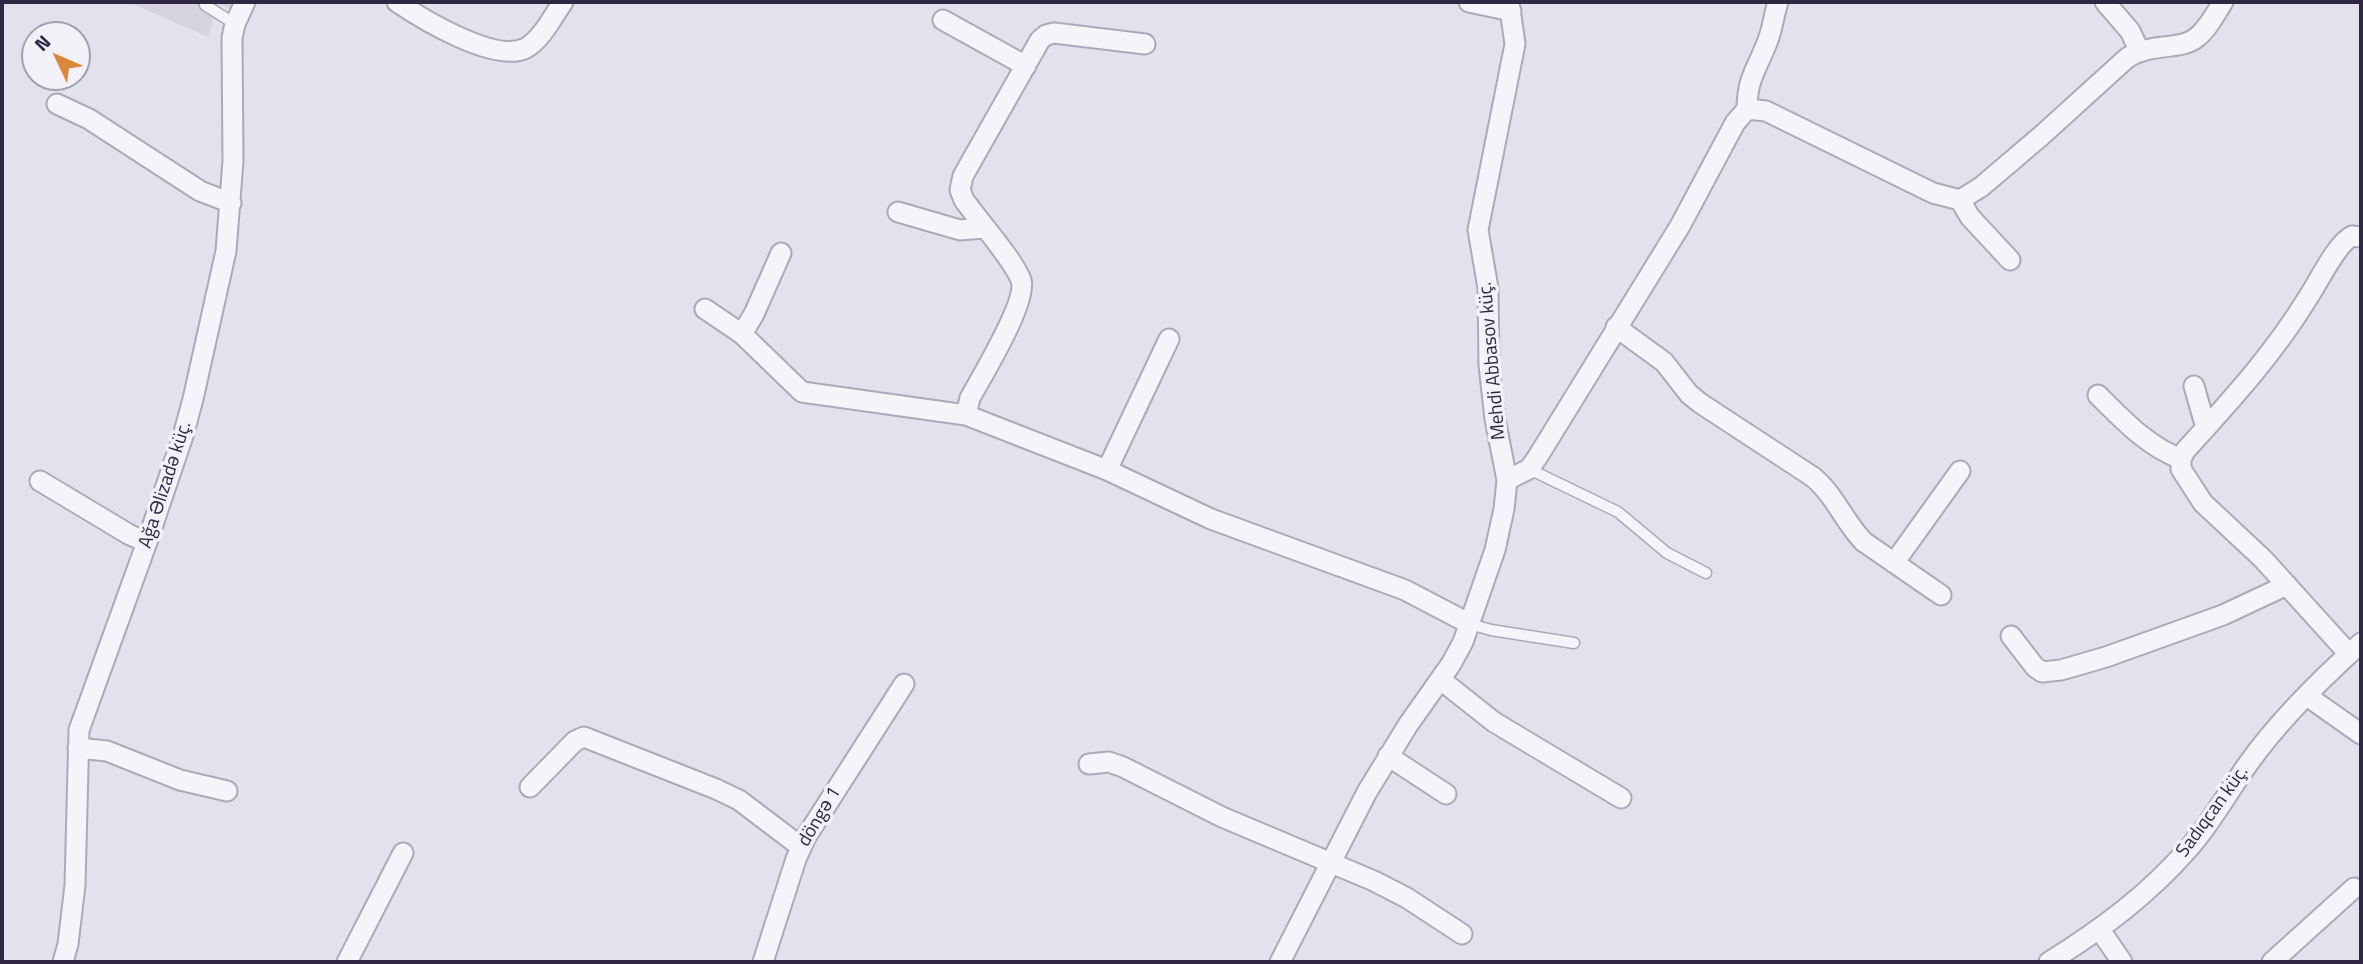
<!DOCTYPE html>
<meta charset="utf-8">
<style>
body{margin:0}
#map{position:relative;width:2363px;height:964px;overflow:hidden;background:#e3e1eb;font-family:"Titillium Web",sans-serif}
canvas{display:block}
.frame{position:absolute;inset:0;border:4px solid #2f2744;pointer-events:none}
.north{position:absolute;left:21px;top:21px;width:70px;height:70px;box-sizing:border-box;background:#f2f1f8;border:2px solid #a4a0b0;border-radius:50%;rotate:314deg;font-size:19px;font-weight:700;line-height:28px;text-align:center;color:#2f2744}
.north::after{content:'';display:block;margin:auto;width:24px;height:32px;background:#db883b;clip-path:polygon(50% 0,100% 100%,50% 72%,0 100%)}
</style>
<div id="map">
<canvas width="2363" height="964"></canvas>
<div class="frame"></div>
<div class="north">N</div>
</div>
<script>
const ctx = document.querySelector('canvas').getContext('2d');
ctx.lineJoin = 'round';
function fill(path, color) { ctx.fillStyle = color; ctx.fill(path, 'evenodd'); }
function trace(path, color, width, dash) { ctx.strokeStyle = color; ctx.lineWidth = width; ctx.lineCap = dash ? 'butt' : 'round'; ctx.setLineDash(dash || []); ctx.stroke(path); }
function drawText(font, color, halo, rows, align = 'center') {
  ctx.font = font + ' "Titillium Web",sans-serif'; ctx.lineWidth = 7; ctx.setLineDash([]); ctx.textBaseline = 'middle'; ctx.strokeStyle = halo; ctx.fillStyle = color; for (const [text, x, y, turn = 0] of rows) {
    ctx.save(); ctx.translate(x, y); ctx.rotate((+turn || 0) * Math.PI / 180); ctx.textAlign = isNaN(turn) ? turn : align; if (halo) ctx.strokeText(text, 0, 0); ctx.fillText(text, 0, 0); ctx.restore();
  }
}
const built = new Path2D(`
 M 129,2 L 239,2 L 235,10 L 218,4 L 208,37 Z`);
const lane = new Path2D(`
 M 205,5 L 235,24
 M 1529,469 L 1618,512 L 1667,553 L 1706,573
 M 1470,624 L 1491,630 L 1574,643`);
const street = new Path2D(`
 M 397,2 C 422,19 496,64 526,48 C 542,39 553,16 563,2
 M 1469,2 L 1511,11
 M 2105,2 L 2130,31 L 2139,50
 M 943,20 L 1026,66
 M 57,104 L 89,119 L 200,191 L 231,203
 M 1747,109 C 1747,77 1758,68 1768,40 C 1773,27 1774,14 1778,2
 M 1960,200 L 1970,217 L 2010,260
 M 898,212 L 960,230 L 984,228
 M 705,309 L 742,334 L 802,392 L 966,415 L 1107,470 L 1211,519 L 1405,590 L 1470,624
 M 1616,327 L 1664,362 L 1689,394 L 1700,403 L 1813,477 C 1834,494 1845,523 1864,542 L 1941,595
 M 742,334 L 754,314 L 781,253
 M 2194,386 L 2206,428
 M 2098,395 C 2123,420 2147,446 2181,459
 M 966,415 L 970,398 C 982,376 1028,301 1021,280 C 1013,259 979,221 964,200 L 960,190 L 963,176 L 1040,40 L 1046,35 L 1054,33 L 1145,44
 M 1107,470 L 1169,339
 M 1507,480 L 1529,469 L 1537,458 L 1680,226 L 1735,123 L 1747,109 L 1766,111 L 1933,193 L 1960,200 L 1981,187 L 2041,136 L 2127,58 C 2151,42 2179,51 2196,38 C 2208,29 2215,14 2223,2
 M 40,481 L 130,535 L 147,542
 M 1894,563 L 1960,471
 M 2011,636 L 2035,667 L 2042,672 L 2061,670 L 2106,657 L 2223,615 L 2287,585
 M 2349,654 L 2263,559 L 2203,503 L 2181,469 L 2181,459 L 2185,451 C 2231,400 2273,355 2309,296 C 2319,281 2337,243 2352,236 L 2361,237
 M 1441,680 L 1494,722 L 1621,798
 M 2307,696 L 2361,734
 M 78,748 L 107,751 L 180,780 L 227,791
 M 1388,756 L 1446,794
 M 1089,764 L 1109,762 L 1123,767 L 1222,817 L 1374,881 L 1407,898 L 1462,934
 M 530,787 L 575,741 L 584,737 L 716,789 L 739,800 L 801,847
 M 2100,930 L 2122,962
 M 63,962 L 68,944 L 75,885 L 79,730 L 147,542 L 183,436 L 193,399 L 226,251 L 233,161 L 232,38 L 235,24 L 245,2
 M 347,962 L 403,853
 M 763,962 L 796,859 L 806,837 L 904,684
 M 1280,962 L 1367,792 L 1408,725 L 1451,664 L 1463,642 L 1495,550 L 1504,509 L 1507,480 L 1495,419 L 1489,365 L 1488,288 L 1478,230 L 1515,44 L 1509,2
 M 2049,962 C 2102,929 2148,895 2189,848 C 2212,822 2228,792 2248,764 C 2279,720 2321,679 2361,643
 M 2272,962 L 2354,888`);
const streetNames = [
 ["Mehdi Abbasov küç.",1493,361,-95],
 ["Ağa Əlizadə küç.",166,485,-72],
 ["Sadıqcan küç.",2213,812,-54],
 ["döngə 1",820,817,-59]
];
fill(built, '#d6d2e0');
trace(lane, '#ada9b9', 13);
trace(street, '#ada9b9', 23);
trace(lane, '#f5f4f9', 10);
trace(street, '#f5f4f9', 19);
drawText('19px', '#2f2744', '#f2f1f8', streetNames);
</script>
